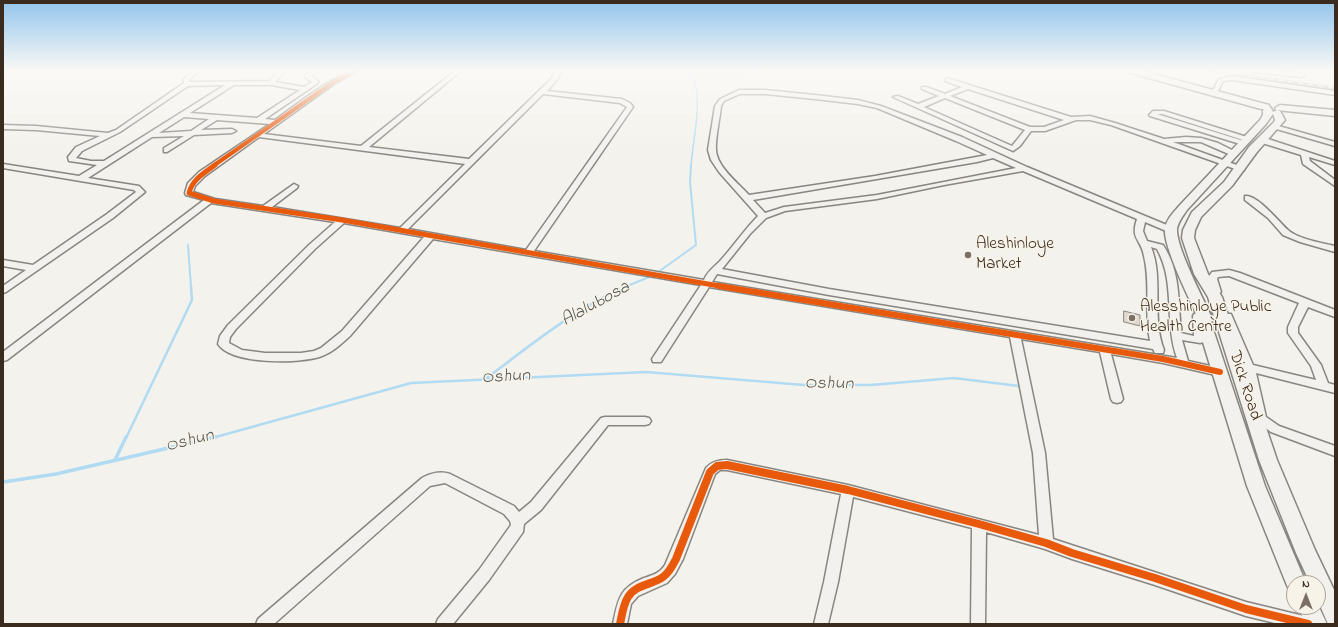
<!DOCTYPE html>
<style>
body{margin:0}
#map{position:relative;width:1338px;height:627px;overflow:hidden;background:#f4f2ec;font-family:"Indie Flower",sans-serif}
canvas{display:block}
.frame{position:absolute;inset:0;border:4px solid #3b2a1e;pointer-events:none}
.north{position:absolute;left:1286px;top:575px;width:40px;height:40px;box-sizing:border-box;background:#f7f3e8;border:1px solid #aca397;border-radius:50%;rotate:0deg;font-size:11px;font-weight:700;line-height:16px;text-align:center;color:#3b2a1e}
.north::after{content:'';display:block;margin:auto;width:14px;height:18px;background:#7c7066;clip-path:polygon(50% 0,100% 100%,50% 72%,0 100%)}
</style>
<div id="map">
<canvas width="1338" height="627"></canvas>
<div class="frame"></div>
<div class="north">N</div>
</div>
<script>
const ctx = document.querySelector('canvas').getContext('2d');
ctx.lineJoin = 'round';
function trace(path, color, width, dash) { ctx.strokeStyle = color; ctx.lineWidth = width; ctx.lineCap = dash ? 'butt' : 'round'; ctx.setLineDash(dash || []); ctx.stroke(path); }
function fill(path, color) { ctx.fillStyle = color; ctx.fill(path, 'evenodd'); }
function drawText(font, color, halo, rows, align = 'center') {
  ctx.font = font + ' "Indie Flower",sans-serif'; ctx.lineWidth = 3; ctx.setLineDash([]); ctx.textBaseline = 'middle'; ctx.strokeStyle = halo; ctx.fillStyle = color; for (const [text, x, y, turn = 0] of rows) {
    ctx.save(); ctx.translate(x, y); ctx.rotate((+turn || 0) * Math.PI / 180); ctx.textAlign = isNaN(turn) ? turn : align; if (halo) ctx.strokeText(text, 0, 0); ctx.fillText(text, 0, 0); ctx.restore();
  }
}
const streamFar3 = new Path2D(`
 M 678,70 L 693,76 C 703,105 693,136 691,166
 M 693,76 L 745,74 L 760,70`);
const streamFar2 = new Path2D(`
 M 188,245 L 191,287
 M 625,287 L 654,275 L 696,245 L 690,182 L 691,165`);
const streamFar1 = new Path2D(`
 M 484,380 C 527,348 578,306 628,286
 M 126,438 L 192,300 L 191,286
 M 212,438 L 411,383 L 646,372 L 804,385 L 871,385 L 954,378 L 1019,386`);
const stream = new Path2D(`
 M 115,460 L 126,437
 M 3,482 L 56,474 L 216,437`);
const building = new Path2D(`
 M 1124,311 L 1140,315 L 1140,326 L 1124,322 Z`);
const street = new Path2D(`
 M 194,70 L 200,70 L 189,80 L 190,82 L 269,81 L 280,70 L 286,70 L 275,82 L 304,87 L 312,82 L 305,77 L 305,75 L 314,70 L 321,70 L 311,76 L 318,81 L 318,83 L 265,119 L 275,120 C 294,107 339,70 360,70 L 334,84 L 264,134 L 361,146 L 456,70 L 462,70 L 369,147 L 469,159 L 552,78 L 556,70 L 562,70 L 557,80 L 547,91 L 622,99 L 630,103 L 633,107 L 534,251 L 704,280 C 707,272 713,268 720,261 C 733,247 744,230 758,216 L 719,172 L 711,160 L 708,150 L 715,106 L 720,99 L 739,90 L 765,90 L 815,95 L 858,100 L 881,106 L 962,137 L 1027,167 L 1174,228 L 1175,230 L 1171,233 L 1145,222 L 1143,231 L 1147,241 L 1163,245 C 1181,272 1178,302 1181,333 L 1194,336 L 1193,316 L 1194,314 L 1198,313 L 1222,317 L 1223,314 L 1231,314 L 1253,365 L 1316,380 L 1311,366 L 1288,333 L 1288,327 L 1299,303 L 1229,276 L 1218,277 L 1217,279 L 1221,292 L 1216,295 L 1213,294 L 1207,279 L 1212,272 L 1229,270 L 1240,273 L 1335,310 L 1335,317 L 1308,307 L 1298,327 L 1298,333 L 1321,365 L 1328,383 L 1335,385 L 1335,393 L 1256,373 L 1266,417 L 1279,426 L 1335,446 L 1335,456 L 1271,432 L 1257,422 L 1244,368 L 1225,323 L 1203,320 L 1205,340 L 1204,342 L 1200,343 L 1182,340 L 1188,361 L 1224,369 L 1225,372 L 1224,375 L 1220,376 L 1163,363 L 1111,354 L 1123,399 L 1121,402 L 1117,403 L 1113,402 L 1111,399 L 1100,352 L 1021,339 L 1045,453 L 1053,539 L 1246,602 L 1308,617 L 1313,619 L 1315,624 L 1279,624 L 1246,616 L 1155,585 L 1072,559 L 1045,549 L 986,532 L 985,624 L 971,624 L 972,528 L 853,497 L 838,582 L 828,624 L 814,624 L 824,582 L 841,494 L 727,470 L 720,470 L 715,474 L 683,559 L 675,574 L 667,583 L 638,596 L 631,604 L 627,624 L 613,624 C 618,600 619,588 644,578 C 653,575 660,573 665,565 L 706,468 C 711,462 718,460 727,460 L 848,485 L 1039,535 L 1033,453 L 1010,337 L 709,287 L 661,362 L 653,362 L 652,359 L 701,285 L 433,239 L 350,336 C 341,344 333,352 322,356 C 301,364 231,365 218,344 L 220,336 L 228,325 L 309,245 L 335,222 L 211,203 L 7,360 L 3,361 L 3,352 L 204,200 L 186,195 L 185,193 L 188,183 L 199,172 L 270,124 L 217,120 L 201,130 L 232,129 L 236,131 L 232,133 L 194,135 L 167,152 L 164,152 L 164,148 L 184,136 L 152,137 L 88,178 L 139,186 L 145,192 L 113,218 L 6,292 L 3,293 L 3,286 L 26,270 L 3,266 L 3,260 L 33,265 L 107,214 L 136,192 L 134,190 L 3,168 L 3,164 L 79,176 L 97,165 L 69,161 L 68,157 L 76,147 L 100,136 L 36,130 L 3,129 L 3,125 L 36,126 L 108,133 L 116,130 L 184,83 L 184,79 ZM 225,85 L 104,161 L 91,161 L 76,158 L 82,151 L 120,132 L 188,86 ZM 234,85 L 271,85 L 300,90 L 257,118 L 190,113 ZM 543,94 L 620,103 L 627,107 L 526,250 L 408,229 ZM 740,94 L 765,94 L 815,99 L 858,104 L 877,108 L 956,141 L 987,155 L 875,176 L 749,195 C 738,183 717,167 716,150 C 715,139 720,118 721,106 L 724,101 ZM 184,117 L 209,119 L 191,131 L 159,133 ZM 259,137 L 465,164 L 400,228 L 272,207 L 297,188 L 298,186 L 294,184 L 263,206 L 215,199 L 193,192 L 195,186 L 205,176 ZM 993,158 L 1016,168 L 877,195 L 784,207 L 765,213 L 753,200 L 977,162 ZM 1023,171 L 1137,219 C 1130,240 1141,238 1144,256 C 1151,284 1144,313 1150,341 L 829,289 L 722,269 L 750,234 L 766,218 L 785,211 L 877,199 L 944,185 ZM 344,223 L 424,237 L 342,331 L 321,348 L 314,351 L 301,353 L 265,353 L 242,350 L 229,343 L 230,337 L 236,329 L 315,249 ZM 1151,247 L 1157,249 C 1176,283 1164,322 1177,358 L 712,282 L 717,274 L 829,295 L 1153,349 L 1155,353 L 1163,353 L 1164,350 C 1151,317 1164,278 1151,247 Z
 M 1249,70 L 1266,70 L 1301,73 L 1304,75 L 1301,77 L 1252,72 Z
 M 1232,76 L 1335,91 L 1335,95 L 1232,80 L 1223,81 L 1218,91 L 1214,91 L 1213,90 L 1219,79 Z
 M 947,78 L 1071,117 L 1090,116 L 1115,123 L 1164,139 L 1186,137 L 1201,138 L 1218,143 L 1238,153 L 1237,155 L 1231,155 L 1201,142 L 1173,142 L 1245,168 L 1244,170 L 1238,170 L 1111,125 L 1090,120 L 1076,120 L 1045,131 L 1031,131 L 1020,146 L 1013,151 L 893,97 L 898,96 L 918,104 L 939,96 L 922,89 L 922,87 L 926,87 L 945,94 L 962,87 L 945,81 L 945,79 ZM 968,89 L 1064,120 L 1044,127 L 1030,127 L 950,96 ZM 945,98 L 1025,130 L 1012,146 L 924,107 Z
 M 1153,111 L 1164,111 L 1250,138 L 1246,140 L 1243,140 L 1162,114 L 1157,114 L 1247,142 L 1243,144 L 1240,144 L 1150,116 L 1149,115 Z
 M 1275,125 L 1335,142 L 1335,146 L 1273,128 L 1272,127 Z
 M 1259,138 L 1265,138 L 1335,161 L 1335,165 L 1309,157 L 1310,161 L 1335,180 L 1335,186 L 1303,164 L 1301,155 L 1259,142 Z
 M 1245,196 C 1257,194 1279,222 1288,230 C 1298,239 1322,243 1335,246 L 1335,252 L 1300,242 L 1283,235 L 1268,218 L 1245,200 Z
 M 605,417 L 645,417 L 649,418 L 651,421 L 649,424 L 645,425 L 608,425 L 541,510 L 524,524 L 523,532 L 489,580 L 453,624 L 436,624 L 438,619 L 479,570 L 511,525 L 510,521 L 504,514 L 445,483 L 430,486 L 274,624 L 256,624 L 258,619 L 422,478 C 430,473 441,471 450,474 L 514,506 L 519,512 L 531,502 L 601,418 Z`);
const secondary = new Path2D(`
 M 1268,107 L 1271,108 L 1273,112 L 1277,110 L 1280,111 L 1285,120 L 1257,152 L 1232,186 L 1201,217 L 1195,230 L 1194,238 L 1208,274 L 1222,297 L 1277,460 L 1315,550 L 1335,592 L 1335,624 L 1328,624 L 1318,601 L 1318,583 L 1310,583 L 1296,553 L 1259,460 L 1208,297 L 1194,274 L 1182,238 L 1183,230 L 1192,212 L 1224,182 L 1249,147 L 1274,122 L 1275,120 L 1273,114 L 1266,124 L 1187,210 C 1183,216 1178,222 1177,229 C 1176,247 1203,298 1211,316 L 1212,326 L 1265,486 L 1306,583 L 1294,583 L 1294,591 L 1289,590 L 1286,583 L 1247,486 L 1198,326 L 1197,316 C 1189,298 1163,246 1165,229 C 1166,220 1173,213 1179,206 L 1260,120 L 1263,115 L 1263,110 Z
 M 1318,605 L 1327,624 L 1306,624 L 1298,607 L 1318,607 Z`);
const primary = new Path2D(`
 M 1125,70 L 1139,70 L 1269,105 L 1270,107 L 1269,109 L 1261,109 L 1127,72 Z
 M 1280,105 L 1335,110 L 1335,116 L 1276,110 L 1275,108 Z`);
const rail = new Path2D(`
 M 1209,70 L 1335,88`);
const cyclewayFar3 = new Path2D(`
 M 213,166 L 332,83 L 357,70`);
const cyclewayFar2 = new Path2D(`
 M 215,165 C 204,173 192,180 189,193 L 214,201 L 342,220 L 725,287`);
const cyclewayFar1 = new Path2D(`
 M 719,286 L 1163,359 L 1220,372`);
const cycleway = new Path2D(`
 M 620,624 C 622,615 623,605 628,597 C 636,584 652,585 663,577 C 669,573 673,565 676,559 L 710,472 L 717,466 L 727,465 L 848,490 L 979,524 L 1046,543 L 1072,553 L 1155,578 L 1246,609 L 1308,624`);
const markers = [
 [968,255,4,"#7c7066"],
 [1132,318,4,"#7c7066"]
];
const poiNames = [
 ["Aleshinloye",976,245],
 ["Market",976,265],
 ["Alesshinloye Public",1140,308],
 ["Health Centre",1140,328]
];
const streetNames = [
 ["Dick Road",1244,386,72]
];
const waterNames = [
 ["Alalubosa",596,305,-29],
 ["Oshun",506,378,-3],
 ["Oshun",829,385,1],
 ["Oshun",190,442,-14]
];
trace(streamFar3, '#b1dbf2', 1.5);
trace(streamFar2, '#b1dbf2', 2);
trace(streamFar1, '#b1dbf2', 2.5);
trace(stream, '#b1dbf2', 3.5);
fill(building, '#e0d9ce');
trace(building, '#898580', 1);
trace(street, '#898580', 3);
trace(secondary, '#898580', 3);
trace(primary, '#898580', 3);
fill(street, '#f2f1ed');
fill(secondary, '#f2f1ed');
fill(primary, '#f2f1ed');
trace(rail, '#b1aeaa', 2.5);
trace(rail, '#f7f3e8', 1.5, [5]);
trace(cyclewayFar3, '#e8590c', 4);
trace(cyclewayFar2, '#e8590c', 5);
trace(cyclewayFar1, '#e8590c', 6);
trace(cycleway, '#e8590c', 8);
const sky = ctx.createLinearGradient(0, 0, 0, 157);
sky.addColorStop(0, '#92c4ec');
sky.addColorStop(0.45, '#faf9f6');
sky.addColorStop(1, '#faf9f600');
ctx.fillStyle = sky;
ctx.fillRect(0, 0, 1338, 157);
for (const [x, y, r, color] of markers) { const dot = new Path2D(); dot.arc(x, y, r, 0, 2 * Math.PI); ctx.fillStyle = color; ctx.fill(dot); trace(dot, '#f7f3e8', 1.5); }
drawText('17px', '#3b2a1e', '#f7f3e8', poiNames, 'left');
drawText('17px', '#3b2a1e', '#f7f3e8', streetNames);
drawText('italic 18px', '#515454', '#f7f3e8', waterNames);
</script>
